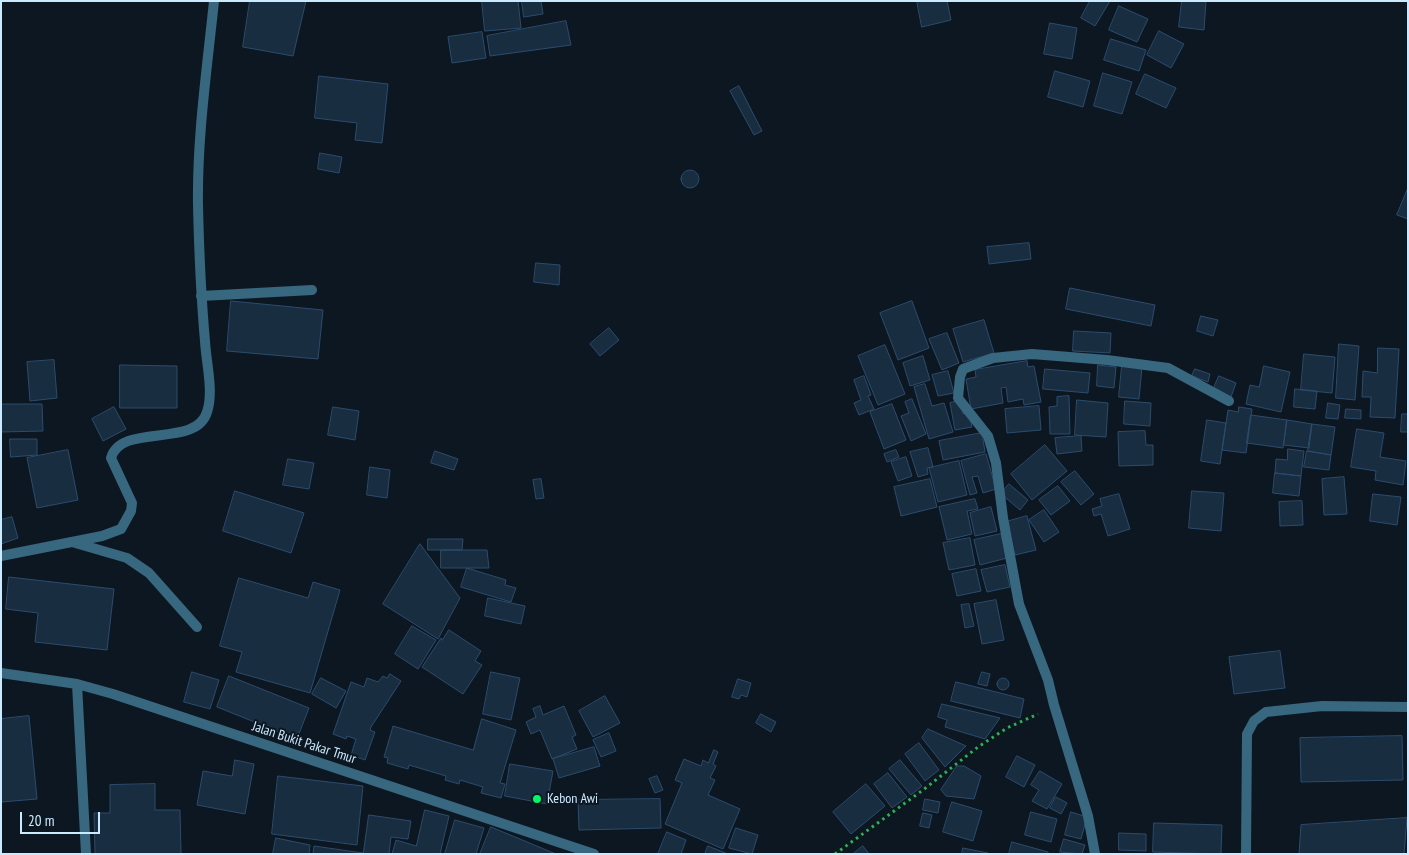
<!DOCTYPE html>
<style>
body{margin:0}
#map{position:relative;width:1409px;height:855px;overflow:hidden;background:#0d1721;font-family:"PT Sans Narrow",sans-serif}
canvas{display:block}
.frame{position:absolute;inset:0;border:2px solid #cceaff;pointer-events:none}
.scale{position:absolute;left:20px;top:812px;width:80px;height:22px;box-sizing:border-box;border:2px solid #cceaff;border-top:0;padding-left:6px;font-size:15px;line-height:18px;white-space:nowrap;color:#cceaff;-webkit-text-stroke:4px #0d1721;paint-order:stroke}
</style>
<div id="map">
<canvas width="1409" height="855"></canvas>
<div class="frame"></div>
<div class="scale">20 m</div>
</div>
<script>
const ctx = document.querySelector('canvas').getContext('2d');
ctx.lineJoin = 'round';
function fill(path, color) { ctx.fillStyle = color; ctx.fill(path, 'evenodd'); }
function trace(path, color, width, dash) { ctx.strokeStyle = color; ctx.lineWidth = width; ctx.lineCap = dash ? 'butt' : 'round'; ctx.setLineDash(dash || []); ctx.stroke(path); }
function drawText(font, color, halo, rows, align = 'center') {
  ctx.font = font + ' "PT Sans Narrow",sans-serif'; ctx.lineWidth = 4; ctx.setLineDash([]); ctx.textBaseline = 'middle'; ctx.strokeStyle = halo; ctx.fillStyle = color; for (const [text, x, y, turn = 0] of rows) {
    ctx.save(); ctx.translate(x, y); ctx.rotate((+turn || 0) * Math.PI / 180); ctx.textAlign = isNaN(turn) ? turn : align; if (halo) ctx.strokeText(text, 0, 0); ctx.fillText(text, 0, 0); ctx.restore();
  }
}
const building = new Path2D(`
 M 250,1 L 306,1 L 293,56 L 243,47 Z
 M 482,1 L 518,1 L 521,28 L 485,31 Z
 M 522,1 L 541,1 L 543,14 L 524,17 Z
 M 917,1 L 947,1 L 951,20 L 922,27 Z
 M 1090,1 L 1110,1 L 1095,26 L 1081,18 Z
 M 1182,1 L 1206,1 L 1204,30 L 1179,27 Z
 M 1119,6 L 1148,19 L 1137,42 L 1109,30 Z
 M 566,21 L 571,45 L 490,56 L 487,36 Z
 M 1050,23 L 1077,28 L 1072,59 L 1044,54 Z
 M 1159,31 L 1184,44 L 1171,68 L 1147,55 Z
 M 482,32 L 486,58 L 452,63 L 448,37 Z
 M 1111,39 L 1146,50 L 1139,71 L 1104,60 Z
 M 1055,71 L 1090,81 L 1083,107 L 1048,97 Z
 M 1103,73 L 1132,82 L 1122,114 L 1094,106 Z
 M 1145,74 L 1176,88 L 1166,108 L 1136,94 Z
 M 319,76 L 388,84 L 382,143 L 355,140 L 357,123 L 315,118 Z
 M 739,86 L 762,131 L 754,135 L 730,91 Z
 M 320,153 L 342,157 L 339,173 L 318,169 Z
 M681 179a9 9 0 1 1 18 0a9 9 0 1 1-18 0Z
 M 1408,188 L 1408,219 L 1397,215 Z
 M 1029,243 L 1031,259 L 989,264 L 987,247 Z
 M 536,263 L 560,265 L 559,285 L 534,282 Z
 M 1070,288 L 1155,305 L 1151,326 L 1066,309 Z
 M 231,301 L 323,310 L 318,359 L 227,351 Z
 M 912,301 L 929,348 L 898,360 L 880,313 Z
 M 1201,316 L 1218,320 L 1213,336 L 1197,331 Z
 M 984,320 L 994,353 L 963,362 L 953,329 Z
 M 609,328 L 619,340 L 600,356 L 590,344 Z
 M 1074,331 L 1111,333 L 1110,353 L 1073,351 Z
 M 947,333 L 959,363 L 942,370 L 929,339 Z
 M 1339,344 L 1359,346 L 1355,400 L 1336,398 Z
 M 885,345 L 905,394 L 878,405 L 858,356 Z
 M 1378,348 L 1399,349 L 1395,418 L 1370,417 L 1371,397 L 1362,397 L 1363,371 L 1377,373 Z
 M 1304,354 L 1335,357 L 1332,393 L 1301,390 Z
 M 923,356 L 930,380 L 910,386 L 903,363 Z
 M 54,360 L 57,398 L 30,401 L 27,362 Z
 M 1027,361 L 1028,367 L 1034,366 L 1041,402 L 1024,405 L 1023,399 L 1008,402 L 1006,387 L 1001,388 L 1003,403 L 971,409 L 966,379 L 976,377 L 975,370 Z
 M 120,365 L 177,366 L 177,408 L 120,408 Z
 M 1098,365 L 1116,367 L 1114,388 L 1097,386 Z
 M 1122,366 L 1142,367 L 1139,399 L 1119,397 Z
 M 1264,366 L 1290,372 L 1281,412 L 1246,404 L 1250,385 L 1259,387 Z
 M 1045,369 L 1090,373 L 1088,393 L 1043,389 Z
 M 1195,369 L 1210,374 L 1208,382 L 1192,376 Z
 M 948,371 L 954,393 L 938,396 L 932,375 Z
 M 864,376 L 871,395 L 868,396 L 874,409 L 859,415 L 854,403 L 861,400 L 854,380 Z
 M 1219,376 L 1236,383 L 1231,397 L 1213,390 Z
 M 925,384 L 932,406 L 944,403 L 953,432 L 929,439 L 914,387 Z
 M 1295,389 L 1317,391 L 1315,409 L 1294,407 Z
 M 1069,396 L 1070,434 L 1050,434 L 1049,407 L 1057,406 L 1057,397 Z
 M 912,399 L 926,434 L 911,441 L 901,416 L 909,413 L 905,402 Z
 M 1077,400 L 1108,403 L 1106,437 L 1075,435 Z
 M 960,401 L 963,414 L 969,412 L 972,427 L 955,430 L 950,403 Z
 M 1125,401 L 1151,403 L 1150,426 L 1124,424 Z
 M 1328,403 L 1340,405 L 1338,419 L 1326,418 Z
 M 1,404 L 42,404 L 43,431 L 1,432 Z
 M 892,404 L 906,440 L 884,449 L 870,412 Z
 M 1039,406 L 1041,430 L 1007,433 L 1005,409 Z
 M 114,407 L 126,429 L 103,441 L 92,419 Z
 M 333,407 L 359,411 L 355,440 L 328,435 Z
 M 1239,407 L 1252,409 L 1246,453 L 1222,450 L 1228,410 L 1238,412 Z
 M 1346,409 L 1361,410 L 1361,419 L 1345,418 Z
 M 1402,414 L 1408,414 L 1408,432 L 1401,432 Z
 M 1251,415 L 1287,420 L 1283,448 L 1247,443 Z
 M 1207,420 L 1226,423 L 1220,464 L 1201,461 Z
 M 1287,420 L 1312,424 L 1309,448 L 1284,445 Z
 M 1312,424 L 1335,427 L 1331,455 L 1308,451 Z
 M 1357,429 L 1384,433 L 1380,457 L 1406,461 L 1403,485 L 1375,480 L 1376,471 L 1351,467 Z
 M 1145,431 L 1146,445 L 1153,445 L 1153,465 L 1119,466 L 1118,432 Z
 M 982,433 L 985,452 L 943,460 L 939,441 Z
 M 1081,436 L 1082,451 L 1057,454 L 1055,438 Z
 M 10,439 L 37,439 L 37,455 L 11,457 Z
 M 1045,445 L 1067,471 L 1032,500 L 1011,474 Z
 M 928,448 L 933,467 L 927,468 L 928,474 L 918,477 L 910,452 Z
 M 1288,449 L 1304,451 L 1301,476 L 1275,473 L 1276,459 L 1287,460 Z
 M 68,450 L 78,500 L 37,508 L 27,458 Z
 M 896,450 L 899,457 L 887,462 L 884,454 Z
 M 435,451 L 458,459 L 454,470 L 431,463 Z
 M 1307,451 L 1331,455 L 1329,470 L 1304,467 Z
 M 986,454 L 996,489 L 983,493 L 978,476 L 972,477 L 977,493 L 970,495 L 961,461 Z
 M 906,457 L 912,476 L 898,481 L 891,462 Z
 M 288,459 L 314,463 L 309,489 L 283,485 Z
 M 959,461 L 967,495 L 938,502 L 929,468 Z
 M 370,467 L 390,470 L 387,498 L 367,495 Z
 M 1075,471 L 1094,494 L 1081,505 L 1061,482 Z
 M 1275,473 L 1301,476 L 1299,496 L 1273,493 Z
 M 1344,477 L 1347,514 L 1324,515 L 1322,479 Z
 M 541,479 L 544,498 L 536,499 L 533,480 Z
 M 930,479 L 937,507 L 901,516 L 894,487 Z
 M 1009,484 L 1028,500 L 1020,510 L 1001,494 Z
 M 1058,486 L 1070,501 L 1051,515 L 1039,500 Z
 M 235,491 L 304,513 L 291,553 L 223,531 Z
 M 1192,491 L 1224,493 L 1221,531 L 1189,528 Z
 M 1119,494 L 1130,529 L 1108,536 L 1101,514 L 1094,516 L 1092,509 L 1102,506 L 1100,499 Z
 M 1373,494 L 1401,497 L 1397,525 L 1370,521 Z
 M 975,499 L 978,509 L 967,511 L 972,534 L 947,540 L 939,507 Z
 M 1302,501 L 1303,525 L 1280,526 L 1279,502 Z
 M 991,507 L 997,531 L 975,536 L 970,513 Z
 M 1044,510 L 1059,532 L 1044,542 L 1029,520 Z
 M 1027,516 L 1036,550 L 1015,555 L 1006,522 Z
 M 12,517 L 18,538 L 1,544 L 1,520 Z
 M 1001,534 L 1007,558 L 980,565 L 974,540 Z
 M 970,538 L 975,565 L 949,570 L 943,543 Z
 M 428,539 L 463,539 L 462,550 L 428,550 Z
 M 420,544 L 460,598 L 438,639 L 383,604 Z
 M 441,550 L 487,550 L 489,568 L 441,568 Z
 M 1005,565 L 1010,587 L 987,592 L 981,570 Z
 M 467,568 L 506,580 L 505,585 L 516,588 L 511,602 L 461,587 Z
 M 976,569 L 981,591 L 957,596 L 952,574 Z
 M 9,577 L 114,589 L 107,650 L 35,642 L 38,613 L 6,609 Z
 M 239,578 L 308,598 L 313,582 L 340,590 L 310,693 L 236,672 L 242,652 L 220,646 Z
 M 488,598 L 525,606 L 521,624 L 485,616 Z
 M 996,600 L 1004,640 L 982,644 L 974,604 Z
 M 969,604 L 974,626 L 965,628 L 961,605 Z
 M 412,626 L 436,640 L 418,669 L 395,654 Z
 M 449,630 L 481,651 L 475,661 L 482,665 L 463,694 L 422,667 L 441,638 L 442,640 Z
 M 1280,651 L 1285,688 L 1234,694 L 1229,657 Z
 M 192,672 L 219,680 L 210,709 L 184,702 Z
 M 491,672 L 520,678 L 511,720 L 483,714 Z
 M 982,672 L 990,674 L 987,686 L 978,684 Z
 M 390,674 L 401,681 L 371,727 L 370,730 L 375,732 L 365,760 L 351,755 L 356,739 L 347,736 L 346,739 L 333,734 L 351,682 L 364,687 L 367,678 L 378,682 L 383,676 L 387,678 Z
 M 229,676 L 309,708 L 297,739 L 217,707 Z
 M 321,678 L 346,691 L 336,708 L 312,694 Z
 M997 684a6 6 0 1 1 12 0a6 6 0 1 1-12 0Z
 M 738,679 L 751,683 L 747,697 L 741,695 L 739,699 L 732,697 Z
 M 956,682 L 1024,699 L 1020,718 L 951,701 Z
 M 605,696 L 620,723 L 593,737 L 579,711 Z
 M 942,704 L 1000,718 L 985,739 L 945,727 L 947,720 L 938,717 Z
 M 540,706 L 543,715 L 564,706 L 576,735 L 572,737 L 577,749 L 552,759 L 540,730 L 531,734 L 526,722 L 536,717 L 533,709 Z
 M 761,714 L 776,722 L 771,732 L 756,723 Z
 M 29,716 L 37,799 L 1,802 L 1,719 Z
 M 482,719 L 516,730 L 500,783 L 505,784 L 501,798 L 481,793 L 483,787 L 460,780 L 459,784 L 445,780 L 446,776 L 409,765 L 408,769 L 387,763 L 388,758 L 384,757 L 393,726 L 473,750 Z
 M 928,729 L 966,746 L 945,767 L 922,738 Z
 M 609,733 L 616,751 L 601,757 L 593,740 Z
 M 1402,736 L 1403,780 L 1301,782 L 1300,738 Z
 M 919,743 L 939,770 L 925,781 L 905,754 Z
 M 594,747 L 600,766 L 559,778 L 553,759 Z
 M 714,750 L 718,752 L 713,764 L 716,766 L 710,778 L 715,780 L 708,795 L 740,809 L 723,849 L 665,824 L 682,783 L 675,780 L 684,759 L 701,766 L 703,760 L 708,763 Z
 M 1017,756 L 1035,765 L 1024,787 L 1006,777 Z
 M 235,760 L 254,764 L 245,814 L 197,805 L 203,771 L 232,776 Z
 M 900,760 L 922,786 L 911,795 L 889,769 Z
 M 510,764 L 553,771 L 547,804 L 505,796 Z
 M 957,766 L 964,766 L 981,776 L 974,799 L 946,796 L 941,790 Z
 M 1040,771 L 1062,784 L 1047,809 L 1032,801 L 1039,790 L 1031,785 Z
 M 888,773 L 907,797 L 892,808 L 874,784 Z
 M 278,776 L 363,786 L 357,845 L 272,834 Z
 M 657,776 L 663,790 L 655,793 L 649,779 Z
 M 155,784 L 155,810 L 180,810 L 181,854 L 95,854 L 94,813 L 110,813 L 110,785 Z
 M 866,784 L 885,806 L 851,834 L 833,812 Z
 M 1056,797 L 1067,803 L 1061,814 L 1050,808 Z
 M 660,799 L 661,828 L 579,830 L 578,800 Z
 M 925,799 L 940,802 L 938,813 L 923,810 Z
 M 952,802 L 982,811 L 973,841 L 943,832 Z
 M 425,810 L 449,816 L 440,854 L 392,854 L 396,840 L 416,846 Z
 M 1031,812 L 1057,819 L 1051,842 L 1025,835 Z
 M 1071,812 L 1087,817 L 1081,839 L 1065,835 Z
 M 923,813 L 932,815 L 929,828 L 920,826 Z
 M 369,815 L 411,821 L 408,839 L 391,837 L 389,854 L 313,854 L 314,846 L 363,853 Z
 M 1407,818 L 1404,854 L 1299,854 L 1301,825 Z
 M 455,820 L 484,828 L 476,854 L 445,854 Z
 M 1154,823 L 1222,825 L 1221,854 L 1153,852 Z
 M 491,827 L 556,854 L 480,854 Z
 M 736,828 L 758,835 L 752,854 L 729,848 Z
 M 667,832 L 686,840 L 681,854 L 658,854 Z
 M 1119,833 L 1146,834 L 1146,851 L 1119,850 Z
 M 276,838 L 310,845 L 309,854 L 273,854 Z
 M 1064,839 L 1085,845 L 1082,854 L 1060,852 Z
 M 1012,842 L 1048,852 L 1048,854 L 1009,854 Z
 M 708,846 L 728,854 L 705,854 Z
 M 863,846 L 869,854 L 853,854 Z
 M 963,848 L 988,853 L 988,854 L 962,854 Z`);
const path = new Path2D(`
 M 835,854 L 923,790 L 978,747 L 1007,728 L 1038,714`);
const lane = new Path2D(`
 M 201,296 L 312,290
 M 72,542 L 127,558 L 149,573 L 197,627`);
const street = new Path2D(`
 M 1,556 L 102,536 L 121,529 L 131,511 L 132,503 L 111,458 C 121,422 196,449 207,412 C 214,392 206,362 205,341 C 201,296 199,250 198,205 C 197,137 207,69 214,1
 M 1,673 L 77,684 L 113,694 L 594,854
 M 77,684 L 86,854
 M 1095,854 L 1088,816 L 1054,705 L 1048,680 L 1019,604 L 1003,518 L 996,463 L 988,436 L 958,398 L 960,377 L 963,369 L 993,358 L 1032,354 L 1107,360 L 1168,368 L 1229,401
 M 1246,854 L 1247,734 L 1254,721 L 1266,712 L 1322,706 L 1408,707`);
const markers = [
 [537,799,5,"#00f764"]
];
const streetNames = [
 ["Jalan Bukit Pakar Tmur",304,743,18]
];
const poiNames = [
 ["Kebon Awi",547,799]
];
fill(building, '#192d41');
trace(building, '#2b4c6d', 1);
trace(path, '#2eb24e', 3, [2.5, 4]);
trace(lane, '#386780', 10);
trace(street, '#386780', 10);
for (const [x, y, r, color] of markers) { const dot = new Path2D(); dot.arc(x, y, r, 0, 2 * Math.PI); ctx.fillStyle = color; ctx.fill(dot); trace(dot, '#0d1721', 2); }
drawText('14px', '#cceaff', '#0d1721', streetNames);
drawText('14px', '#cceaff', '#0d1721', poiNames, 'left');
</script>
